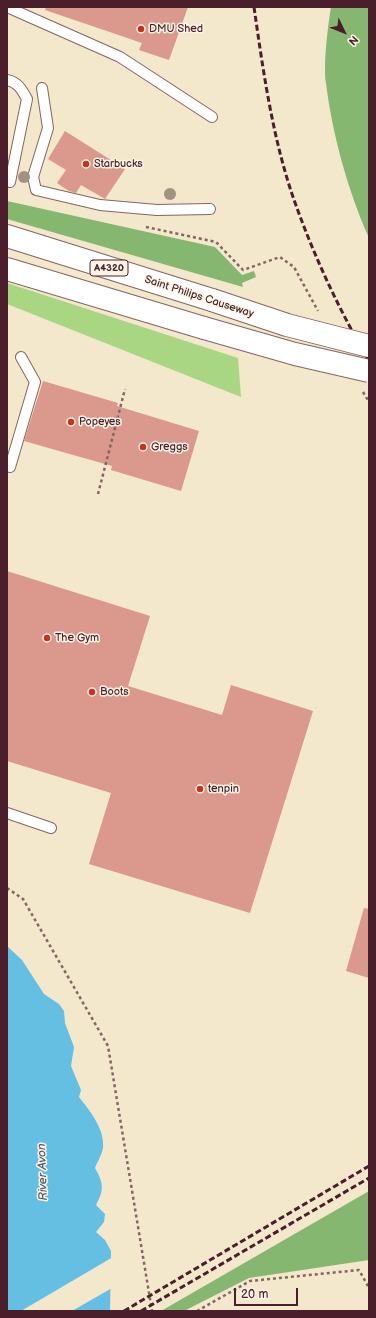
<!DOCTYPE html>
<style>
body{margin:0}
#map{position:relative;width:376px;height:1318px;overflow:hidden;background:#f3e7cc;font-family:"Balsamiq Sans",sans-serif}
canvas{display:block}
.frame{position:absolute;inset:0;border:8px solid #4a1f2b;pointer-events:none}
.north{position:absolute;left:324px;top:12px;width:40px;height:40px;-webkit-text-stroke:3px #fcf5e5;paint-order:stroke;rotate:133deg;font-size:11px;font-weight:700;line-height:16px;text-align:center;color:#4a1f2b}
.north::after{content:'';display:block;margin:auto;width:14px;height:18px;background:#4a1f2b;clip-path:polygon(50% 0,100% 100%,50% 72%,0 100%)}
.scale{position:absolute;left:234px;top:1288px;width:64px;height:18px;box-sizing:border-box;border:2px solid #4a1f2b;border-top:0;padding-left:5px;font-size:12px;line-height:14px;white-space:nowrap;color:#4a1f2b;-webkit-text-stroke:3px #fcf5e5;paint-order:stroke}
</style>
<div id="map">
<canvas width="376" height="1318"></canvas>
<div class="frame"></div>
<div class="north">N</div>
<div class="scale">20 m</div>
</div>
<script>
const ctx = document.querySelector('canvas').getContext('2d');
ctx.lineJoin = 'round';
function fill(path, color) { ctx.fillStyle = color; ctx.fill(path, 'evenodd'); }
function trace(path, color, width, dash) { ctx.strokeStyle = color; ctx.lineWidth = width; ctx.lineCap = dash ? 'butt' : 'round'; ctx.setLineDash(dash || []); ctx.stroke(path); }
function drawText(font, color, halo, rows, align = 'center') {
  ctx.font = font + ' "Balsamiq Sans",sans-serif'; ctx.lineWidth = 3; ctx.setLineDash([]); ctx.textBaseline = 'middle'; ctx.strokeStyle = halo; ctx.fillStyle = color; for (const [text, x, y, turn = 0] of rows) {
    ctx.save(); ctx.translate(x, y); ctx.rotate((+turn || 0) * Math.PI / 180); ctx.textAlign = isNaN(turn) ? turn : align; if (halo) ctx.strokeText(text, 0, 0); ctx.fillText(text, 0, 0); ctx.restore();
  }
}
const green = new Path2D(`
 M 7,283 L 238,358 L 241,397 L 7,304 Z`);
const forest = new Path2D(`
 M 331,7 L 369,7 L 369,238 C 348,191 332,133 326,83 C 323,64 328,26 331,7 Z
 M 7,201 L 215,247 L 242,275 L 254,271 L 256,277 L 242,283 L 243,287 L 7,219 Z
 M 369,1191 L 369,1260 L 249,1278 L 184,1311 L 161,1311 Z`);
const water = new Path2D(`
 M 7,946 L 22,960 L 44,994 L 59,1004 L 64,1011 L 65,1023 L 74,1047 L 71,1066 L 81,1090 L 79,1097 C 90,1111 105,1129 103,1148 C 102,1155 97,1162 95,1168 C 104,1184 104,1190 96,1205 L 105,1214 L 104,1222 L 96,1232 L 105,1240 L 111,1251 L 110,1311 L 7,1311 Z`);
const pier = new Path2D(`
 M 113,1257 L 112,1288 L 72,1311 L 21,1311 Z`);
const building = new Path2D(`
 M 46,7 L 188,7 L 169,60 L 139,50 L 142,43 L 45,10 Z
 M 65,131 L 125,169 L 105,199 L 81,185 L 76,193 L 69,191 L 57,183 L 66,170 L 48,159 Z
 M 43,381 L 118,403 L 117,406 L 199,431 L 181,491 L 111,470 L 112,466 L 24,441 Z
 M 7,571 L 150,616 L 128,686 L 222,715 L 231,685 L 313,711 L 250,913 L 89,864 L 111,793 L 7,761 Z
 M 364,908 L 369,909 L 369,978 L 346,971 Z`);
const path = new Path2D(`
 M 146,227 L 216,242 L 243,270 L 280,257 L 294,267 L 318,311
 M 363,392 L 369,402
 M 98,494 L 125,389
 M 7,888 L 23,899 L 108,1046 L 152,1311
 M 197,1311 L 250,1281 L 359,1270 L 369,1288`);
const lane = new Path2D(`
 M 7,7 L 120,57 L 212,117
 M 7,80 C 18,82 22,90 27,99 L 10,182 L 7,181
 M 42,88 L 48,128 L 33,177 L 36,190 L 100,205 L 157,210 L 210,209
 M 10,467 L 35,382 L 21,357
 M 7,813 L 51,828`);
const primary = new Path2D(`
 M 7,236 L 212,300
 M 7,269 L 204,328`);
const rail = new Path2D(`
 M 254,7 C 263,70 272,134 292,194 C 312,252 338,308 369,361
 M 124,1311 L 369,1166
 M 141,1311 L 369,1178`);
const primaryBridge = new Path2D(`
 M 212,300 L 287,325 L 369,346
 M 204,328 L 295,354 L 369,371`);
const trees = [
 [24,177],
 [170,194]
];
const markers = [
 [141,29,4,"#c8321e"],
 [86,164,4,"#c8321e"],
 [71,422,4,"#c8321e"],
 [143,447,4,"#c8321e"],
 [47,638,4,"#c8321e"],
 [92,692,4,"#c8321e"],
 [200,789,4,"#c8321e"]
];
const shields = [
 [109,268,38]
];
const shieldNames = [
 ["A4320",109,268]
];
const poiNames = [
 ["DMU Shed",149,29],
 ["Starbucks",94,164],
 ["Popeyes",79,422],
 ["Greggs",151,447],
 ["The Gym",55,638],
 ["Boots",100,692],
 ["tenpin",208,789]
];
const streetNames = [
 ["Saint Philips Causeway",199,297,18]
];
const waterNames = [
 ["River Avon",43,1172,-92]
];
fill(green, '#a9d683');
fill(forest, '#86b771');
fill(water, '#64bfe2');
fill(pier, '#f3e7cc');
fill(building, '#db988c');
trace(lane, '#856563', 12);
trace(primary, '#856563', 24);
trace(path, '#856563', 2.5, [3, 3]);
trace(lane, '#fff', 10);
trace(primary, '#fff', 22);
trace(rail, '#4a1f2b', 3, [6, 3]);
trace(primaryBridge, '#856563', 24, []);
trace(primaryBridge, '#fff', 22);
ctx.fillStyle = '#a39280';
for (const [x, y] of trees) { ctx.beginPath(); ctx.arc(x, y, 6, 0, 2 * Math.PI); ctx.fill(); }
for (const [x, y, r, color] of markers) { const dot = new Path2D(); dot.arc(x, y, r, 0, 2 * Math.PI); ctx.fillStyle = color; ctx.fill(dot); trace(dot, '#fcf5e5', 1.5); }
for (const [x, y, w] of shields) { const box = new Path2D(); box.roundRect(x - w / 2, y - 8, w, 16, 3); ctx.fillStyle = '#fcf5e5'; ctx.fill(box); trace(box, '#4a1f2b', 1); }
drawText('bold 10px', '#4a1f2b', null, shieldNames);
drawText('11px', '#4a1f2b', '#fcf5e5', poiNames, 'left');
drawText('11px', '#4a1f2b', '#fcf5e5', streetNames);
drawText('italic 12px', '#53576b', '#fcf5e5', waterNames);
</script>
